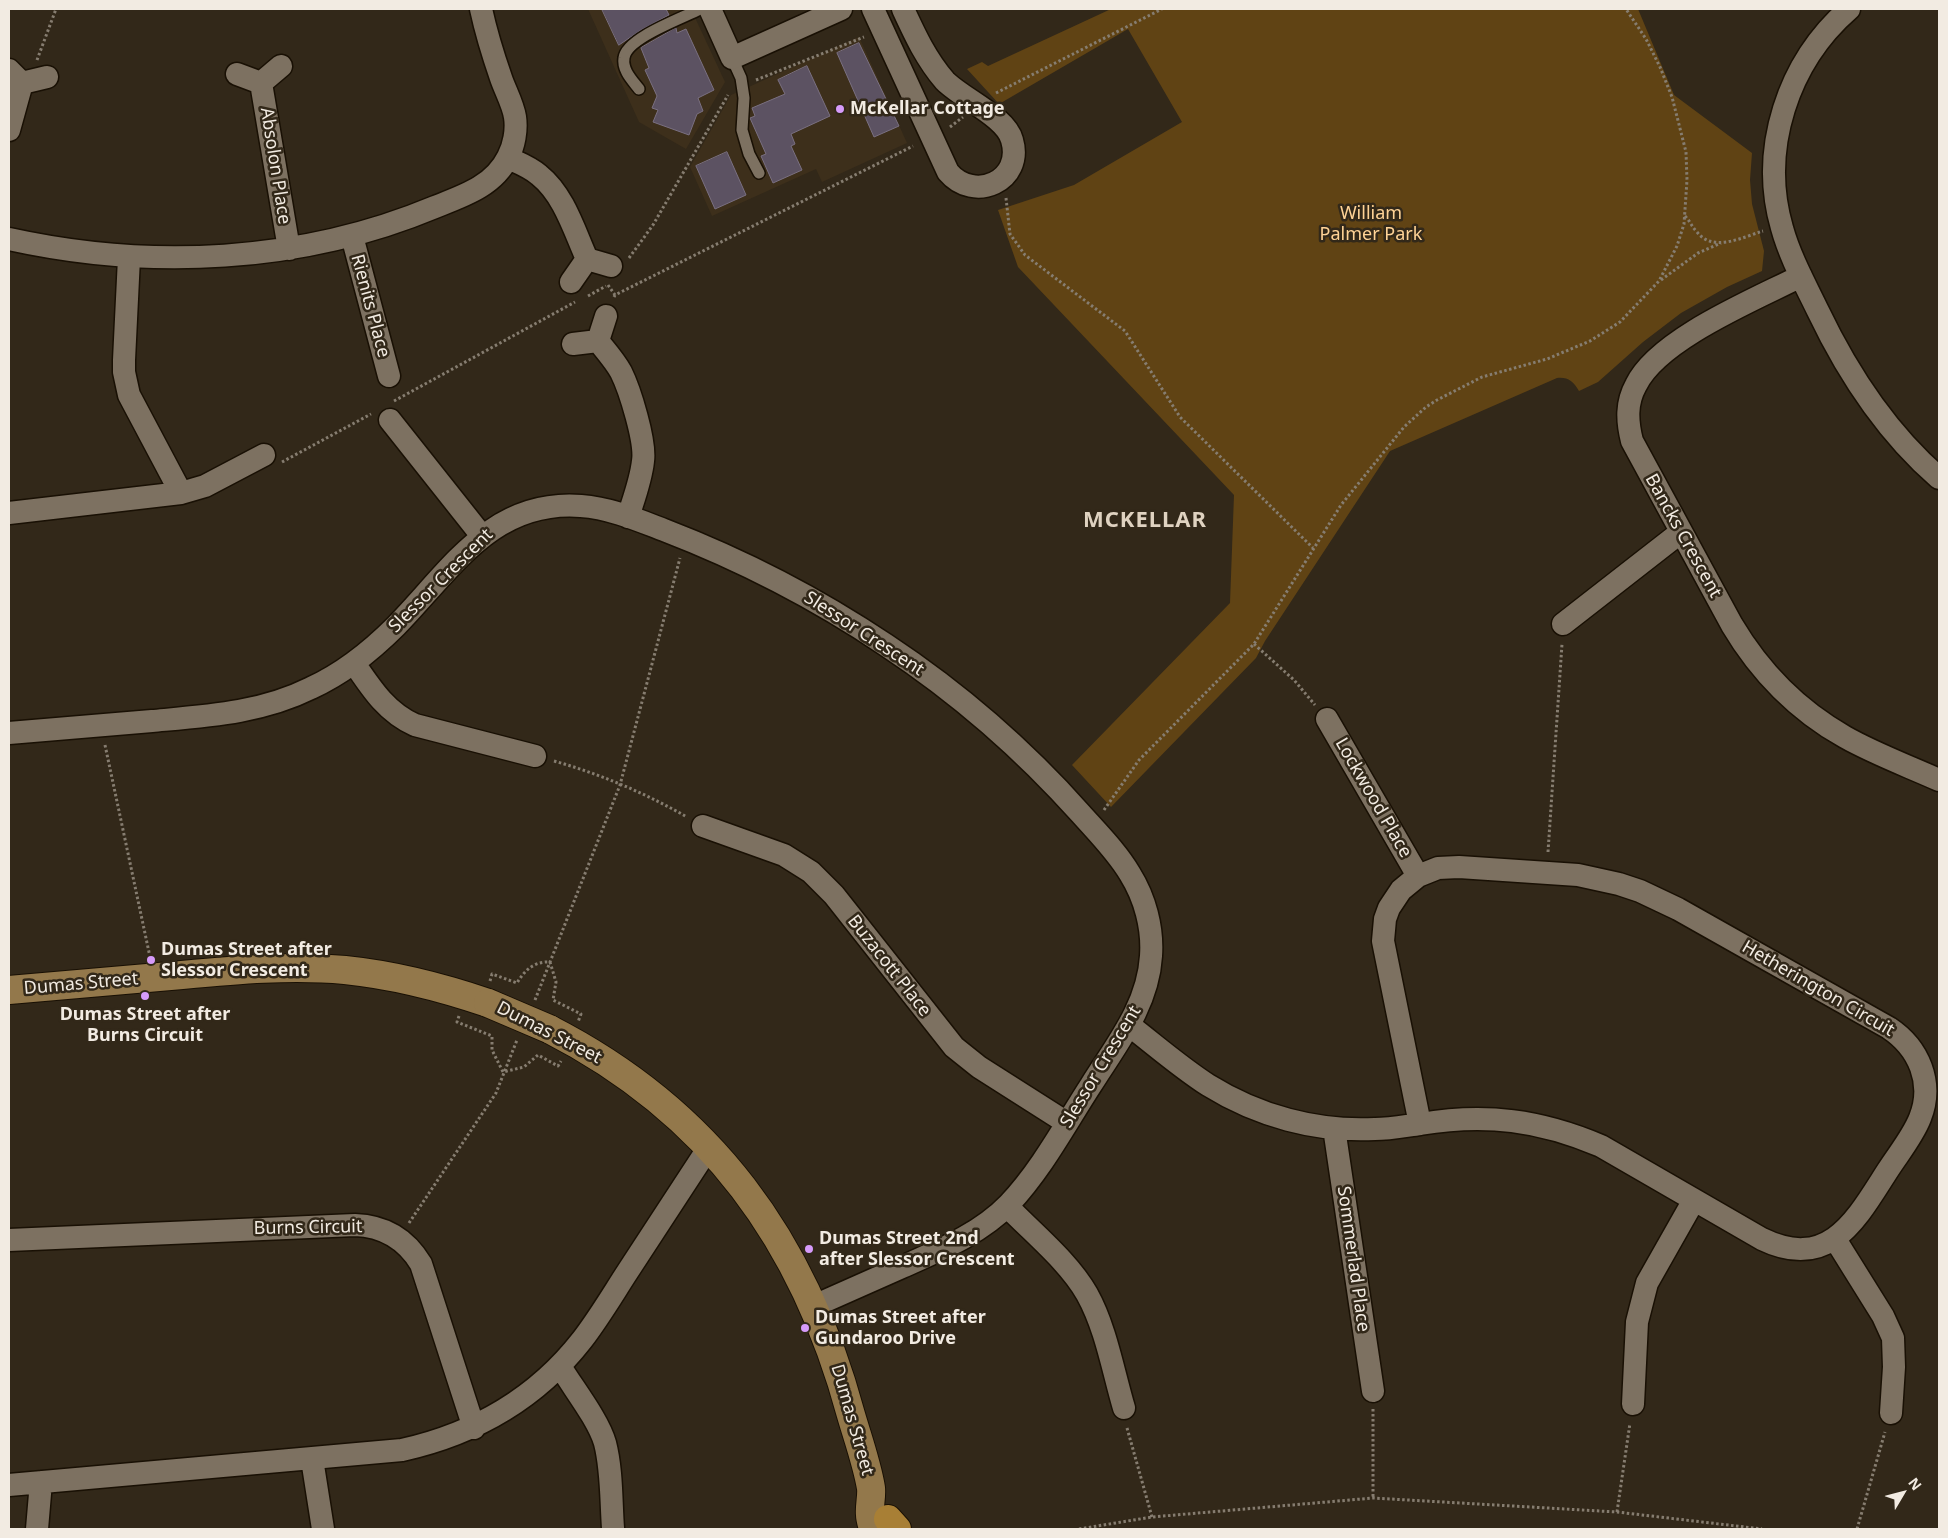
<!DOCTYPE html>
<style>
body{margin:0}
#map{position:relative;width:1948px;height:1538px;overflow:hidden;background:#322819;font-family:"Noto Sans",sans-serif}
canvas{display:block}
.frame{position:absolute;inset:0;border:10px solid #f2ebe2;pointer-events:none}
.north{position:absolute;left:1878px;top:1468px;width:50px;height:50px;-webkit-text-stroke:4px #322819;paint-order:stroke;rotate:53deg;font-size:14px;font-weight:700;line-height:20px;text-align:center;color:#f2ebe2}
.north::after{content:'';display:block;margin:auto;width:18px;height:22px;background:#f2ebe2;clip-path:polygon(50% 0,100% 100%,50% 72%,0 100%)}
</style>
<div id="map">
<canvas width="1948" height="1538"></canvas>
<div class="frame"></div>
<div class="north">N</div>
</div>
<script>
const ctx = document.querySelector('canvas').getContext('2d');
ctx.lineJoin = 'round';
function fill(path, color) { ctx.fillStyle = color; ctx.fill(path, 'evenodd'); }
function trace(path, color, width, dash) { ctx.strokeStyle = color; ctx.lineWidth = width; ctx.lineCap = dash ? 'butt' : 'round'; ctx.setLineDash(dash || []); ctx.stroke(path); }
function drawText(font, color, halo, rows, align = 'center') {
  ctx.font = font + ' "Noto Sans",sans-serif'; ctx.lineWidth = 5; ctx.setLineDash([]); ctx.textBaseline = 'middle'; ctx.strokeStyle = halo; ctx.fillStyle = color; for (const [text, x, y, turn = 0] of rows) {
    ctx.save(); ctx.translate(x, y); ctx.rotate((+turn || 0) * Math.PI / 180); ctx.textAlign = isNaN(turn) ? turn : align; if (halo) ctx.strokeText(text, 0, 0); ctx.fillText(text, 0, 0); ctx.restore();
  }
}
const built = new Path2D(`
 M 588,9 L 691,9 L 725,82 L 686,149 L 639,122 Z
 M 859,37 L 907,143 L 822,182 L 816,169 L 712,216 L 690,167 L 731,95 Z`);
const green = new Path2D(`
 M 1111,9 L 1638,9 L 1674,95 L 1752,153 L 1750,180 L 1752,204 L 1764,251 L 1762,271 L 1727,287 L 1681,313 L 1643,342 L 1598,382 L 1579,391 C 1573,381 1568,377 1557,378 L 1390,451 L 1265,641 L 1256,658 L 1111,807 L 1072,765 L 1230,603 L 1234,495 L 1018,267 L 998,210 L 1074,185 L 1182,122 L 1128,29 L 999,104 L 967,69 L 982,62 L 988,66 Z`);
const building = new Path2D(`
 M 602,9 L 666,9 L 669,15 L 641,30 L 619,45 Z
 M 676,28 L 677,33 L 686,29 L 714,90 L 698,98 L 703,111 L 697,114 L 689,135 L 653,122 L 658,110 L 652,108 L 657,96 L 645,70 L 649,68 L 641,48 Z
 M 859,43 L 899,126 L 874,137 L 837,53 Z
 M 807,66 L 830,116 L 791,134 L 795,144 L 791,146 L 802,170 L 773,183 L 761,156 L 766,154 L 750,118 L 755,116 L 752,108 L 785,94 L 778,80 Z
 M 727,152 L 746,195 L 715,209 L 696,166 Z`);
const path = new Path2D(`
 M 37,60 L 56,9
 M 756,80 L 864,37
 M 996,93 L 1162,9
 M 950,127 L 963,117
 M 1006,198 L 1010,234 L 1025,255 L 1125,331 L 1180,417 L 1313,548
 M 1685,216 C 1690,221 1692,227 1697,232 C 1713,253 1743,237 1763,231
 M 629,258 L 653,225 L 728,95
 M 1661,280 L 1698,253 L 1721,243
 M 608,285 L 615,295
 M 588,296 L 606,286
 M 614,297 L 615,295 L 913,146
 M 394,401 L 575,302
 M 282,462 L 371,414
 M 1254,644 L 1294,680 L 1315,705
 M 105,745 L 150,957
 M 554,761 C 600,774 645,793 687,817
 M 1104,810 L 1139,760 L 1254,644 L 1341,505 L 1404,427 L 1426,407 L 1437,400 L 1482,377 L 1547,359 L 1590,341 L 1620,322 L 1659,281 L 1677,246 L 1684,224 L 1687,180 L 1686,152 L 1672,97 L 1660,67 L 1646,39 L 1626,9
 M 1548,852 L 1562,644
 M 490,981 L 492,974 L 517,983 C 524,971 534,961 550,962 L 556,982 L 553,1000 L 581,1014 L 578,1022
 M 535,1000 L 620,785 L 680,558
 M 459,1016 L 457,1022 L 492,1036 L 492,1050 L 503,1072 L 524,1067 L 538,1055 L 558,1066 L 561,1061
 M 409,1223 L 496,1093 L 517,1040
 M 1373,1409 L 1373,1498
 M 1127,1428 L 1152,1517
 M 1617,1512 L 1630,1423
 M 1079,1529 L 1152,1517 L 1373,1498 L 1617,1512 L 1762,1529
 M 1857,1529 L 1885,1432`);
const lane = new Path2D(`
 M 732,58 L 741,78 L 744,98 L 742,130 L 749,154 L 759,173
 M 639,89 C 632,80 622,70 624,58 C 626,38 683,18 700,9`);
const street = new Path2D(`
 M 710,9 L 732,58 L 841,9
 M 873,9 L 948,172 C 974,203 1024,181 1012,140 C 1006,117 963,99 945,81 C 926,59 915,35 903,9
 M 1849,9 C 1788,62 1759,149 1782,228 C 1790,257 1805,284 1818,311 C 1848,374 1886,432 1939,478
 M 9,70 L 22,83 L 9,130
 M 237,74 L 261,83 L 289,249
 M 22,83 L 47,77
 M 261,83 L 281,66
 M 508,158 C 519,163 530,167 539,175 C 564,195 574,230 587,259 L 571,282
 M 352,236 L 389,376
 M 9,239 C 150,270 301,263 435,207 C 463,196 494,186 508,157 C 514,146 517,130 515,117 C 513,104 505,90 501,78 C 493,55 486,32 481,9
 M 587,259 L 611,266
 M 1801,276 C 1756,299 1658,339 1636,385 C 1626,403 1627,421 1632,441 L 1732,625 C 1760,672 1797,710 1845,737 C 1875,754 1908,766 1939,780
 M 606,316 L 598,341 C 606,351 615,361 621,372 C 630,390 646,442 643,461 C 641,480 634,498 628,517
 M 573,344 L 598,341
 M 390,420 L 482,536
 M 181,493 L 205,486 L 264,455
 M 9,513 L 181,493 L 129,395 L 124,372 L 124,360 L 129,258
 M 1563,624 L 1681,532
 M 354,663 C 371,688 386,712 415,725 L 535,756
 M 1327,719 L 1418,876
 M 9,733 C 57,729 105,725 152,721 C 207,716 261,713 311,688 C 344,673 371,651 396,626 C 451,570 492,499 581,506 C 610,508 638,520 664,530 C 742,560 816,598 886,645 C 957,692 1024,750 1081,814 C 1098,833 1117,852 1130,874 C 1145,898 1153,928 1151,956 C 1148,1006 1116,1045 1091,1085 C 1065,1125 1042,1169 1009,1204 C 980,1234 940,1250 902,1267 C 873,1280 843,1293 814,1306
 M 703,826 L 784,855 L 811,872 L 834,895 L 954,1047 L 979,1067 L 1067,1123
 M 1129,1025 C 1155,1045 1180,1067 1208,1085 C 1258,1116 1316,1132 1375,1129 C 1390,1129 1405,1126 1420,1124 L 1383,941 L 1385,919 L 1389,908 L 1401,890 L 1418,876 L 1438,868 L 1459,867 L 1578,875 L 1619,884 L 1640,891 L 1678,909 L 1889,1028 C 1919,1048 1934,1083 1920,1118 C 1913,1136 1899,1153 1888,1170 C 1857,1218 1830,1272 1762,1239 L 1601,1146 C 1540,1120 1486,1113 1420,1124
 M 1334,1128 L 1373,1391
 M 1007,1206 C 1033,1233 1069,1262 1087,1294 C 1106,1328 1113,1371 1124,1408
 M 1835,1239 L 1883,1316 L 1893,1338 L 1894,1367 L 1891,1413
 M 9,1240 L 355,1225 C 384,1226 406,1239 421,1264 L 474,1428
 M 560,1366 C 573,1388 598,1419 605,1443 C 612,1470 611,1501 613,1528
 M 1633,1404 L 1637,1322 L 1647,1283 L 1694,1200
 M 312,1459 L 323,1529
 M 9,1485 L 402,1450 C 474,1434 536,1399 582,1340 C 599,1318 613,1294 628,1271 C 655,1229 682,1188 709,1147
 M 37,1529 L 41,1482`);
const secondary = new Path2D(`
 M 9,990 C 67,985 124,980 182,975 C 236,970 291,965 345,970 C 394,975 441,987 488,1003
 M 549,1029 C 711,1112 804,1241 851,1415 C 858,1439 867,1464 871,1488 C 872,1497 869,1506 870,1515 C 870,1519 872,1525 873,1529`);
const primary = new Path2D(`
 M 888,1519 L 897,1529`);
const secondaryBridge = new Path2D(`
 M 488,1003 L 549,1029`);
const markers = [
 [840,109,5,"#d69bfa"],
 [151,960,5,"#d69bfa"],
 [145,996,5,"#d69bfa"],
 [809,1249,5,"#d69bfa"],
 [805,1328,5,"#d69bfa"]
];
const poiNames = [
 ["McKellar Cottage",850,109],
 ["Dumas Street after",161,950],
 ["Slessor Crescent",161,971],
 ["Dumas Street after",145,1015,"center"],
 ["Burns Circuit",145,1036,"center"],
 ["Dumas Street 2nd",819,1239],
 ["after Slessor Crescent",819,1260],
 ["Dumas Street after",815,1318],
 ["Gundaroo Drive",815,1339]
];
const streetNames = [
 ["Absolon Place",275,166,81],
 ["Rienits Place",370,306,75],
 ["Bancks Crescent",1683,536,61],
 ["Slessor Crescent",441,581,-45],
 ["Slessor Crescent",864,634,33],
 ["Lockwood Place",1373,798,60],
 ["Buzacott Place",889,966,52],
 ["Dumas Street",81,984,-5],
 ["Hetherington Circuit",1818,989,30],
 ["Dumas Street",549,1033,27],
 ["Slessor Crescent",1101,1067,-59],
 ["Burns Circuit",308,1228,-1],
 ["Sommerlad Place",1353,1259,82],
 ["Dumas Street",852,1420,74]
];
const parkNames = [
 ["William",1371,214],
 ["Palmer Park",1371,235]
];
const districtNames = [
 ["MCKELLAR",1145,521]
];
fill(built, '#3d2f1b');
fill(green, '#604314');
fill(building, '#5c5262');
trace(building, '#7a7081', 1);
trace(lane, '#191004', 14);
trace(street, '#191004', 25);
trace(secondary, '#191004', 30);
trace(primary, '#191004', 30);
trace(path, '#867d70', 3, [2.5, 2.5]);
trace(lane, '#7d7161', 11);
trace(street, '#7d7161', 22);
trace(secondary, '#93784b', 28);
trace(primary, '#a87f35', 28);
trace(secondaryBridge, '#191004', 30, []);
trace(secondaryBridge, '#93784b', 28);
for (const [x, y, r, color] of markers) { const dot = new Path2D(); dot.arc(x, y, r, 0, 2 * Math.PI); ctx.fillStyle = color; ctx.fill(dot); trace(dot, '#322819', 2); }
drawText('bold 18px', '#f2ebe2', '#322819', poiNames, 'left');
drawText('18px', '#f2ebe2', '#322819', streetNames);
drawText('18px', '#ffd396', '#322819', parkNames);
ctx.letterSpacing = '1px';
drawText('bold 22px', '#dfd2c0', '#322819', districtNames);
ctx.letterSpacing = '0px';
</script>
